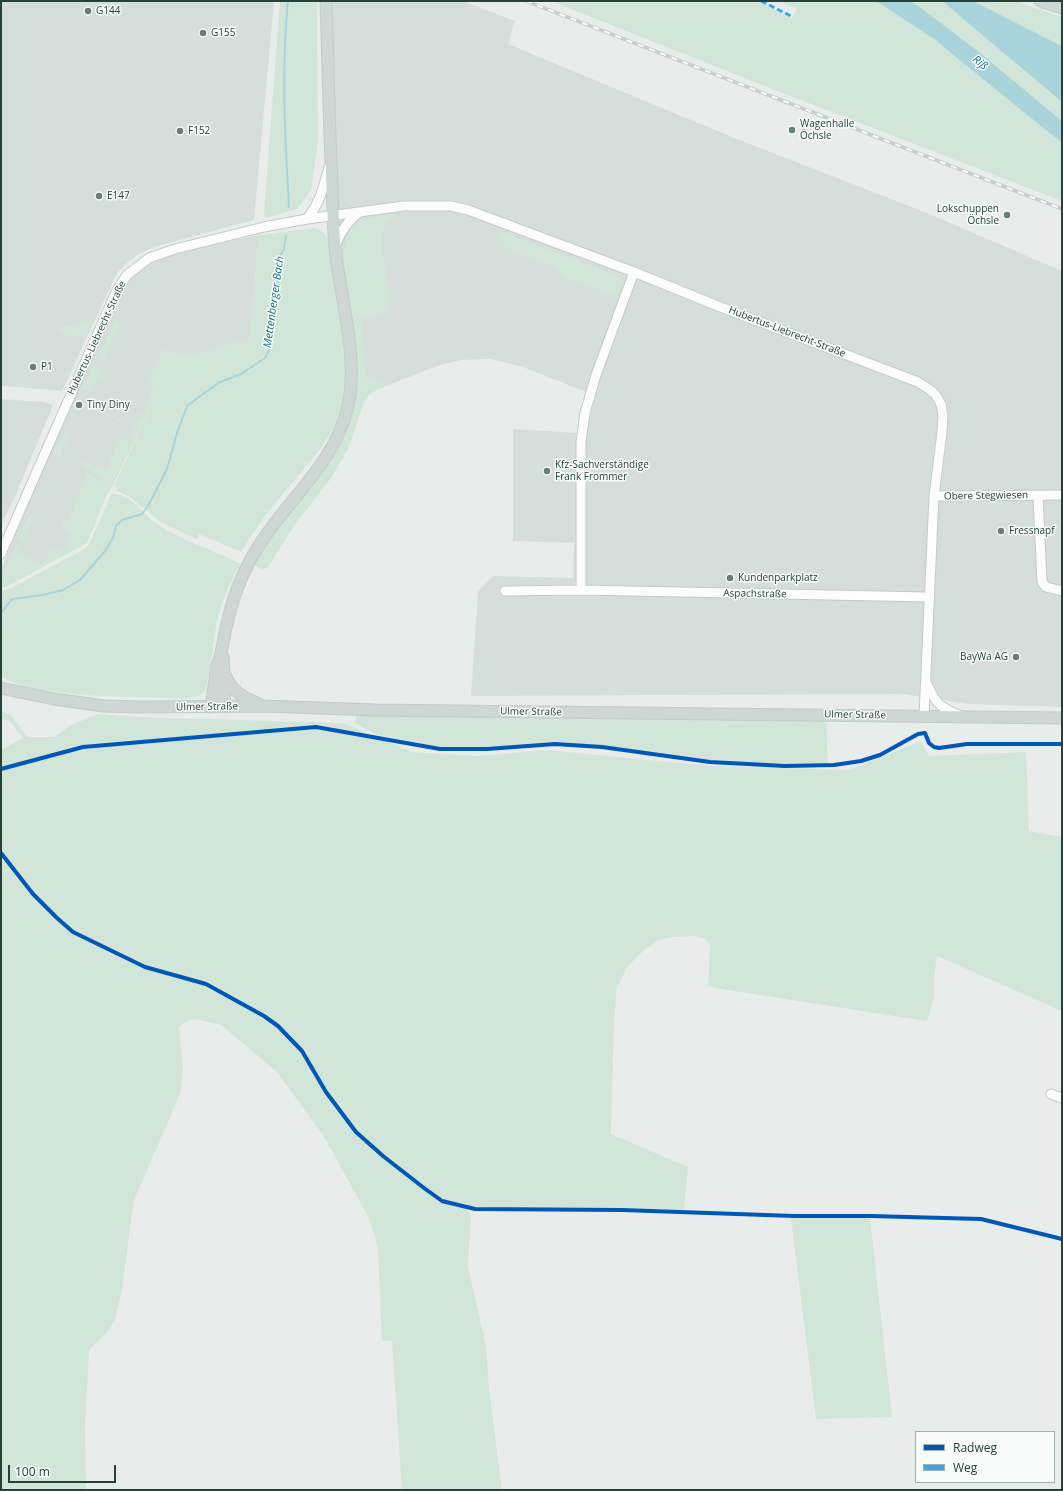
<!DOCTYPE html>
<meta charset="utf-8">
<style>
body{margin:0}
#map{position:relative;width:1063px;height:1491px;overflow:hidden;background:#e8edeb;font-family:"Open Sans",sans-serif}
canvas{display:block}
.frame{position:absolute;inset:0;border:2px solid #24423a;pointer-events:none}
.legend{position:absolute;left:915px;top:1431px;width:140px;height:52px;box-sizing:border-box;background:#f7fbf9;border:1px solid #a3b1ad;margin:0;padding:5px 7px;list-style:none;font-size:12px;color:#24423a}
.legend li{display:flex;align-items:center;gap:8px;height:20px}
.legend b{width:20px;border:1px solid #a3b1ad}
.scale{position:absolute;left:8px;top:1465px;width:108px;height:18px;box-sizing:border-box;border:2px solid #24423a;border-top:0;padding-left:5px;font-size:12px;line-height:14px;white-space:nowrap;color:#24423a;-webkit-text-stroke:3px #f7fbf9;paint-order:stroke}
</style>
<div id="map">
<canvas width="1063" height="1491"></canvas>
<div class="frame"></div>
<ul class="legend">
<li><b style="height:5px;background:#0057b8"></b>Radweg</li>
<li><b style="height:5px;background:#3ea4ec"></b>Weg</li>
</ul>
<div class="scale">100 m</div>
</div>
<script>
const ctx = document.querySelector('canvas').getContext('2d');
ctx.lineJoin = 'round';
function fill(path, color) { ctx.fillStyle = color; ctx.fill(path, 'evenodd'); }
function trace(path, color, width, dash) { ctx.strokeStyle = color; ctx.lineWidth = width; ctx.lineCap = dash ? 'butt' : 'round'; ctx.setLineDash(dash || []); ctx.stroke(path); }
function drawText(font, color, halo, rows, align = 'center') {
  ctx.font = font + ' "Open Sans",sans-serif'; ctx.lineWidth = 3; ctx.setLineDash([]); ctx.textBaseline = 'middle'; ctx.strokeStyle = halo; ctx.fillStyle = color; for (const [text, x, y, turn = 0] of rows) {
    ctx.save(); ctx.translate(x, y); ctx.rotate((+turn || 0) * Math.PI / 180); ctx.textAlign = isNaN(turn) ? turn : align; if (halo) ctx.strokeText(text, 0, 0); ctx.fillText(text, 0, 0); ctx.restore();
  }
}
const built = new Path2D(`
 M 1,1 L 274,1 L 254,220 L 154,247 L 137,255 L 126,264 L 117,273 L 62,391 L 1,386 Z
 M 332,1 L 463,1 L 515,21 L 508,44 L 737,139 L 927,213 L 1062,271 L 1062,707 L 969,704 L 901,694 L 471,696 L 478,591 L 493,576 L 573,578 L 574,543 L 513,541 L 513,429 L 577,433 L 586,392 L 523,367 L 491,359 L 461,360 L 437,366 L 358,397 L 337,212 Z
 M 259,235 L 250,340 L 176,359 L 167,372 L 111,489 L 107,493 L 87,543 L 1,586 L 1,569 L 70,405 L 127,283 L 142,269 L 157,260 L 179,252 Z
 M 1,399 L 45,402 L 53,405 L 14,499 L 1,524 Z`);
const green = new Path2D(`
 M 280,1 L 317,1 L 318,142 L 311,190 L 297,209 L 266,218 L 264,213 Z
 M 551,1 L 757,1 L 791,18 L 797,9 L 784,3 L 785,1 L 876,1 L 937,41 L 963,63 L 1062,143 L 1062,201 L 767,87 Z
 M 910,1 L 942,1 L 1062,102 L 1062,121 L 979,52 L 920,7 Z
 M 973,1 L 1015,1 L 1062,17 L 1062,46 Z
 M 397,213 L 394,218 L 387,222 L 382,236 L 383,253 L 387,274 L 389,302 L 387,313 L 361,318 L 366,379 L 387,384 L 370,394 L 364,402 L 350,444 L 341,462 L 332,477 L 296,523 L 268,567 L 263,570 L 251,564 L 261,546 L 334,452 L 354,354 L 345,271 L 344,252 L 346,237 L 352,227 L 360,221 Z
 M 314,228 C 322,230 325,233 328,241 L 345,357 L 346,381 L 343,402 L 334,427 L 321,448 L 263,518 L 241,552 L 199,534 L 197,539 L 173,528 L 158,520 L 140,505 L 128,496 L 117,491 L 115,484 L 158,391 L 111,486 L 91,471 L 81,466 L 83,461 L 106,470 L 120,438 L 128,440 L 130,439 L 131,432 L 138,416 L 143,413 L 154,388 L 147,384 L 163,348 L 185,356 L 250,340 L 259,235 Z
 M 502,232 L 618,276 L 621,278 C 622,283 619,292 615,296 L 613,295 L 563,277 L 554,266 L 508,249 L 498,234 Z
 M 94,319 L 85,337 C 75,337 65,337 57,329 L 59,327 L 80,325 Z
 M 114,321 L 120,323 L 104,360 L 98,357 Z
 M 94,365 L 101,368 L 99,372 L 107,376 L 106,379 L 97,376 L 90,392 L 83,389 Z
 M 79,400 L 121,420 L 120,422 L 84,406 L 82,411 L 75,408 Z
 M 65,432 L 75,436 L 75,438 L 69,435 L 60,456 L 78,465 L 54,454 Z
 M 86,472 L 110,487 L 111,490 L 107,494 L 87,543 L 6,587 L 1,588 L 1,578 L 15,547 L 20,549 L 18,553 L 42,564 L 46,560 L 52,548 L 63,552 L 71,533 L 61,527 L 63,521 L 67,523 L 87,475 L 85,474 Z
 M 112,494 C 128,493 141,510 152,520 C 178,541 212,548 240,564 C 231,581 223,598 218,617 C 214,630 210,685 204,692 C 202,694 197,697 194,697 C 180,700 165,698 151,697 C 111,697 66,696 27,687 C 18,685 9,681 1,677 L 1,591 L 11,588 L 83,550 L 89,544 Z
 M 30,514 L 34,516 L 23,542 L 18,540 Z
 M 1,711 L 11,715 L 27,737 L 54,737 L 71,725 L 98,714 L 140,717 L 343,723 L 412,752 L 477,756 L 548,750 L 710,766 L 849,770 L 921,741 L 929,756 L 1026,752 L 1029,831 L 1062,837 L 1062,1011 L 937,956 L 934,977 L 934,998 L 927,1021 L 708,987 L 710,946 L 706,940 L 696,936 L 673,937 L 659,940 L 644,950 L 628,966 L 617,987 L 614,1020 L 611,1134 L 688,1167 L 684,1210 L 623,1208 L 500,1208 L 466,1206 L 471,1216 L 468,1267 L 486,1346 L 489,1389 L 502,1490 L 402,1490 L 392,1341 L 382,1341 L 378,1247 L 369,1218 L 323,1135 L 276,1071 L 221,1025 L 195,1019 L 185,1022 L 179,1028 L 183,1067 L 181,1092 L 134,1200 L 122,1289 L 115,1320 L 107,1332 L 89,1350 L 85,1427 L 86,1490 L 1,1490 L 1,750 L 23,738 L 9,721 L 1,719 Z
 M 357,714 L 826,719 L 828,763 L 785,765 L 710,760 L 565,742 L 543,743 L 485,748 L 441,748 L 375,734 L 355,723 Z
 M 791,1218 L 870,1218 L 892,1417 L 816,1419 Z`);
const water = new Path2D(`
 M 876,1 L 910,1 L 920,7 L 979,52 L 1062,121 L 1062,143 L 963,63 L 937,41 Z
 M 942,1 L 973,1 L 1062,46 L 1062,102 Z`);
const stream = new Path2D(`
 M 288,1 C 281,69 285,139 289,207
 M 1,613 L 12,599 L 42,595 L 63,590 L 80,580 L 105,551 L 113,538 L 116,526 L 122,520 L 142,514 L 148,506 L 167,469 L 177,433 L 187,406 L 218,383 L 241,374 L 265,358 L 271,346 L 270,323 L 278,279 L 279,258 L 284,249 L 286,236`);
const minor = new Path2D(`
 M 307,219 C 321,201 323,188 329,167
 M 335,246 C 341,232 347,221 360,212
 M 634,272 L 596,375 L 585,413 L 581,442 L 581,590 L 929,597
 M 1038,495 L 1042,582 L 1046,587 L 1062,591
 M 934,496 L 1062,495
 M 1,554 L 38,469 L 117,290 L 127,275 L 149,258 L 175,249 L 264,227 L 307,219 L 404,206 L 451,206 L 468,210 L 634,272 L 718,306 L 918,382 L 929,389 L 935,394 L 941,404 L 943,416 L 942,432 L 934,496 L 924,716
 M 505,591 L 581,590
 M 926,682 C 936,704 939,707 961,716
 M 1051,1094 L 1062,1098`);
const major = new Path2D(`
 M 1040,1 L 1062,8
 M 223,657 L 224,674 L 224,707
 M 225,675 C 234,694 242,696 261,705
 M 1,688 L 54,699 L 104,706 L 137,707 L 263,706 L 375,710 L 1062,718
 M 211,707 C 213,693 215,680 217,666 C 219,660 221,654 222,648 C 229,610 237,580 258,547 C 287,500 333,465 347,410 C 360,362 340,297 335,247 C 333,226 333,205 332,184 C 329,123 328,62 326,1`);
const rail = new Path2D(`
 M 526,1 L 1062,209`);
const quiet = new Path2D(`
 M 761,1 L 791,16`);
const cycleway = new Path2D(`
 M 1,769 L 83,747 L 316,727 L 440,749 L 487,749 L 555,744 L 602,747 L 710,762 L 785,766 L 834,765 L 861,761 L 880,755 L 918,734 L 925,733 L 929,743 L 934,747 L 939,748 L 967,744 L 1062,744
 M 1,853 L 33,894 L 57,918 L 73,932 L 145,967 L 206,984 L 264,1016 L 278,1026 L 302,1051 L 326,1092 L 356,1132 L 383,1156 L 424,1188 L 442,1201 L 475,1209 L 622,1210 L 794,1216 L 871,1216 L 981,1219 L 1062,1239`);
const markers = [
 [88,11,4,"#697e78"],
 [203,33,4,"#697e78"],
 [792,130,4,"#697e78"],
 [180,131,4,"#697e78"],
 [99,196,4,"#697e78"],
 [1007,215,4,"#697e78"],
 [33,367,4,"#697e78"],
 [79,405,4,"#697e78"],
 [547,471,4,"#697e78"],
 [1001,531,4,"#697e78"],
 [730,578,4,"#697e78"],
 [1016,657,4,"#697e78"]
];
const poiNames = [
 ["G144",96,11],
 ["G155",211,33],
 ["Wagenhalle",800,124],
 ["Öchsle",800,136],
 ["F152",188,131],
 ["E147",107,196],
 ["Lokschuppen",999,209,"right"],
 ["Öchsle",999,221,"right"],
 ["P1",41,367],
 ["Tiny Diny",87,405],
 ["Kfz-Sachverständige",555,465],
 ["Frank Frommer",555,477],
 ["Fressnapf",1009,531],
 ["Kundenparkplatz",738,578],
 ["BayWa AG",1008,657,"right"]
];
const streetNames = [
 ["Hubertus-Liebrecht-Straße",787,332,21],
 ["Hubertus-Liebrecht-Straße",97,338,-65],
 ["Obere Stegwiesen",986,496,-1],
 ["Aspachstraße",755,594,1],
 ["Ulmer Straße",207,707,-1],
 ["Ulmer Straße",531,712,1],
 ["Ulmer Straße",855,715,1]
];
const waterNames = [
 ["Riß",980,63,39],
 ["Mettenberger Bach",274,302,-82]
];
fill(built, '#d6dedb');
fill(green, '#d1e6d8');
fill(water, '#a9d4db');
trace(stream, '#a9d4db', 2);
trace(minor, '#c5cac8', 11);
trace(major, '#c3ccc9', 13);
trace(minor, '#fcfcfc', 9);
trace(major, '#cfd7d5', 11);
trace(rail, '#c9cdcc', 3.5);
trace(rail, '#f7fbf9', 2, [6]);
trace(quiet, '#3ea4ec', 3, [6, 3]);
trace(cycleway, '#0057b8', 4);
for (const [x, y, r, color] of markers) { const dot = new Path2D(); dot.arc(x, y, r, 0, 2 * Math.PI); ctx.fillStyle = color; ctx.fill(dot); trace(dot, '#f7fbf9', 1.5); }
drawText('10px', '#24423a', '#f7fbf9', poiNames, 'left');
drawText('10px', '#24423a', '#f7fbf9', streetNames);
drawText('italic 11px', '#1c6f80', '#f7fbf9', waterNames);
</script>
